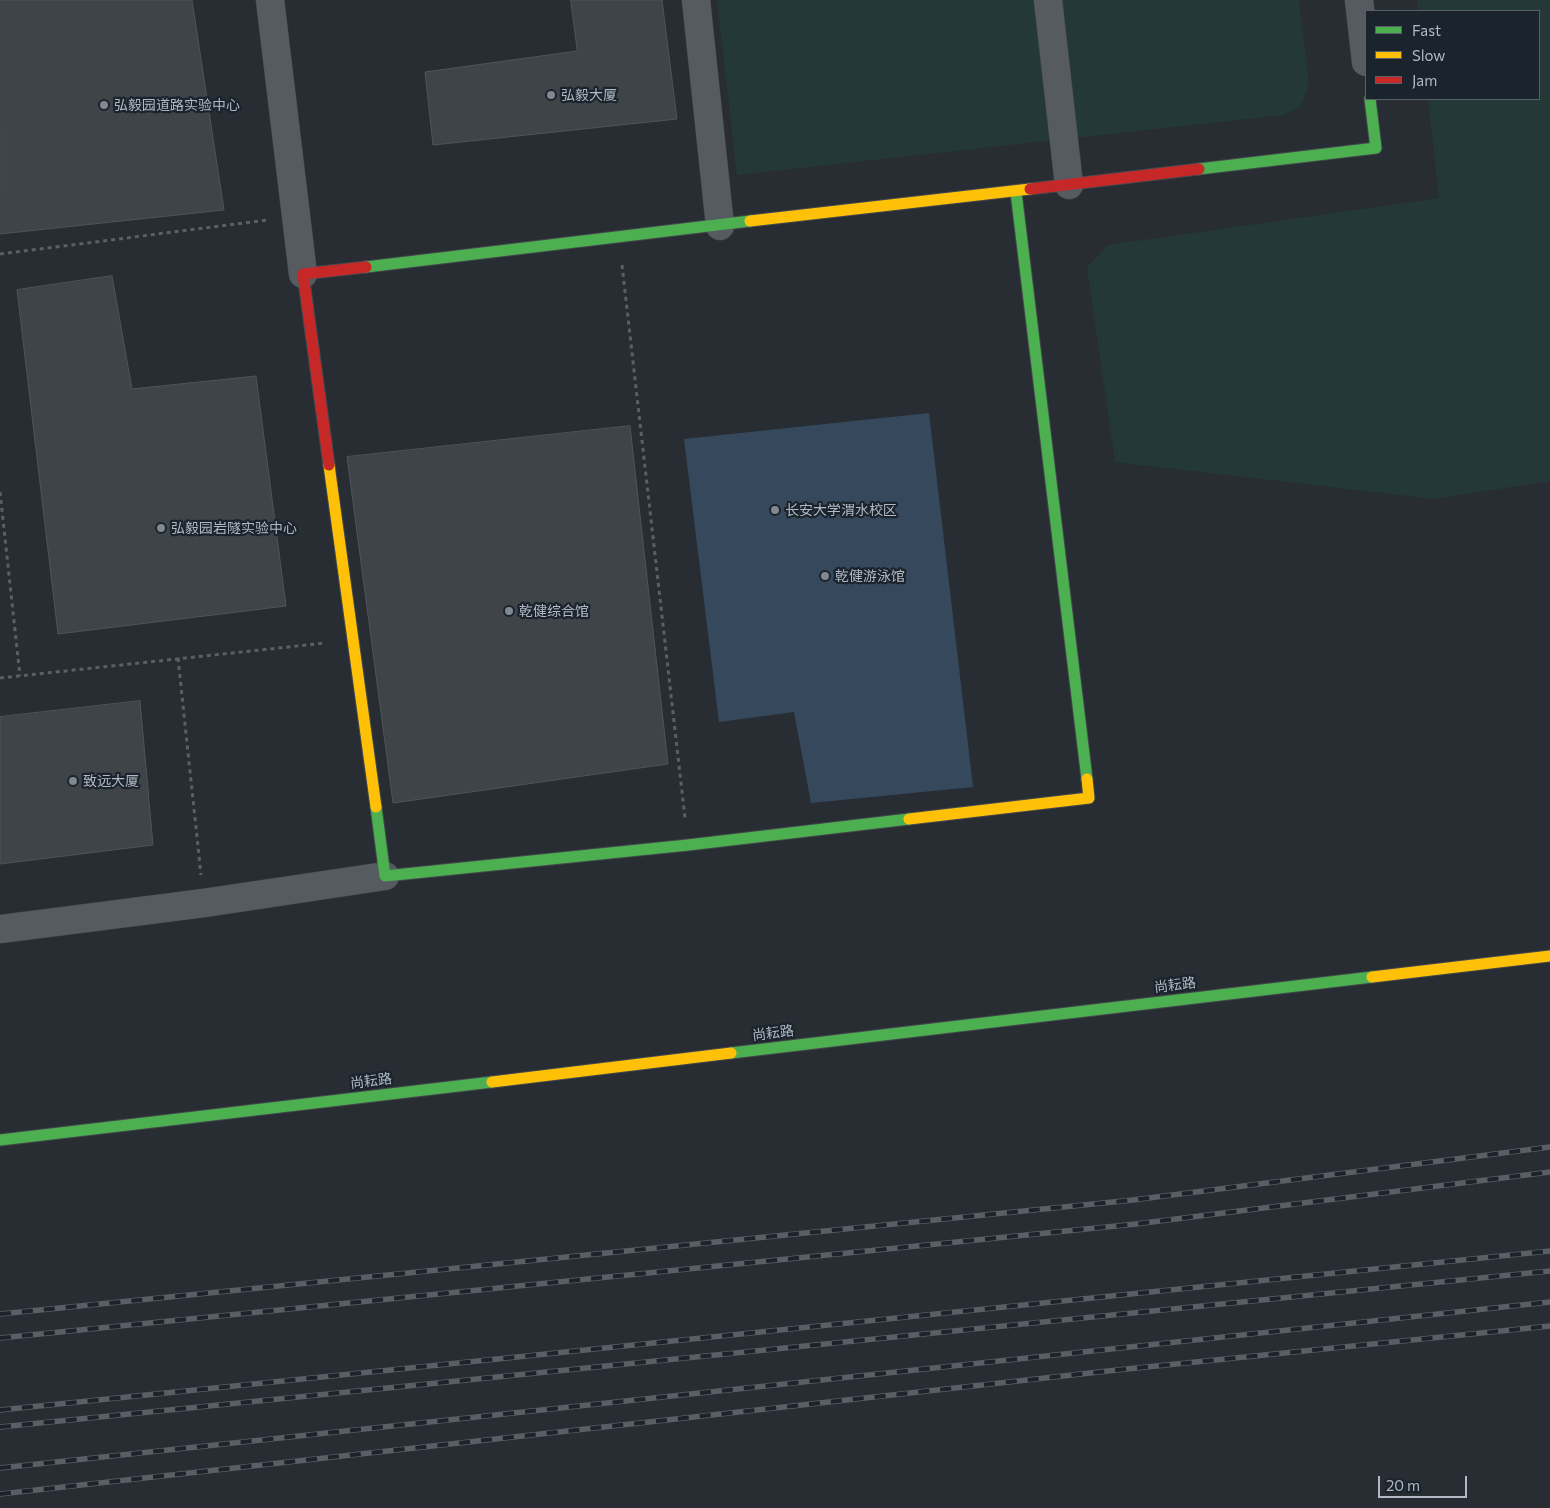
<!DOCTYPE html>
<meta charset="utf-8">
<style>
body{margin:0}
#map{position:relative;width:1550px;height:1508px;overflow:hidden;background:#272d32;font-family:Commissioner,sans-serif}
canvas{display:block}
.legend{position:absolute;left:1365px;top:10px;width:175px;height:90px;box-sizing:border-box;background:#1b232c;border:1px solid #575f69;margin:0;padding:6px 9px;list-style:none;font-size:15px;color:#b0b9c4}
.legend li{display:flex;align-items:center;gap:10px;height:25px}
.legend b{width:25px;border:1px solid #575f69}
.scale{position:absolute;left:1378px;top:1476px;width:89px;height:22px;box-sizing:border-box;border:2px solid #b0b9c4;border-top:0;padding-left:6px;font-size:15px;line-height:18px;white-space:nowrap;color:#b0b9c4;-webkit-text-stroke:4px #1b232c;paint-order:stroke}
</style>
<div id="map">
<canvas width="1550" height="1508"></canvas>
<ul class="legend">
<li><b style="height:6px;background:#4caf50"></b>Fast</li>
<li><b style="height:6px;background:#ffc107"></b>Slow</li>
<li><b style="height:6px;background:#c62828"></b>Jam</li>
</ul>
<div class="scale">20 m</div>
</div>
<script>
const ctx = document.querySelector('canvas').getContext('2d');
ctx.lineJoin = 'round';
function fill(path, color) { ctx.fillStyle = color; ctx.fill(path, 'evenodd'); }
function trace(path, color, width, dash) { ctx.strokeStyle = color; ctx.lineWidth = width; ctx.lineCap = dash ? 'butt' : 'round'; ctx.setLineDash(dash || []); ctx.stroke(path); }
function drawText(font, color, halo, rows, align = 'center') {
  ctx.font = font + ' Commissioner,"Noto Sans SC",sans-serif'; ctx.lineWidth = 4.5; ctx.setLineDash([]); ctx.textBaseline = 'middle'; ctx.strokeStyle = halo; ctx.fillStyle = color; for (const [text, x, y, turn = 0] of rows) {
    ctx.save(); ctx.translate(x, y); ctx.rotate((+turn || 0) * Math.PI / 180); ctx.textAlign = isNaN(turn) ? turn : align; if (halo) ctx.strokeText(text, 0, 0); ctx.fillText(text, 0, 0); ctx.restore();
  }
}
const green = new Path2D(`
 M 717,0 L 1299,0 L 1309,84 L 1301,106 L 1283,115 L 737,175 Z
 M 1417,0 L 1550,0 L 1550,481 L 1435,499 L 1115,462 L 1087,267 L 1108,245 L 1439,198 L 1428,99 L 1539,99 L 1539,11 L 1418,11 Z`);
const water = new Path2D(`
 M 929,413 L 973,787 L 811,803 L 794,712 L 719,722 L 684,439 Z`);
const building = new Path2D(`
 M 0,0 L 192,0 L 224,210 L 0,234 Z
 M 571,0 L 662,0 L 677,119 L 433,145 L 425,72 L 577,51 Z
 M 112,276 L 132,389 L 256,376 L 286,606 L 58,634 L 17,290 Z
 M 630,426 L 668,764 L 393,803 L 347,457 Z
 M 140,701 L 153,845 L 0,864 L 0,717 Z`);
const path = new Path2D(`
 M 0,254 L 268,220
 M 622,265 L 685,818
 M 0,492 L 20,676
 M 178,658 L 201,875
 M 0,678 L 325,643`);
const street = new Path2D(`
 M 270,0 L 303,274
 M 696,0 L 720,226
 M 1048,0 L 1069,185
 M 1359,0 L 1366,62
 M 0,929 L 204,903 L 385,876`);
const fast = new Path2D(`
 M 1199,169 L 1376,148 L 1370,99
 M 1016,192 L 1087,779
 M 366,267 L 750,221
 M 376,807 L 385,876 L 688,845 L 909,819
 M 731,1053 L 1372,977
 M 0,1140 L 492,1082`);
const slow = new Path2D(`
 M 750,221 L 1030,189
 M 329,465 L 376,807
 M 909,819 L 1089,798 L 1087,779
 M 1372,977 L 1550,956
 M 492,1082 L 731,1053`);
const jam = new Path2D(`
 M 1030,189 L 1199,169
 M 329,465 L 303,274 L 366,267`);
const rail = new Path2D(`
 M 0,1314 L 1133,1200 L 1550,1147
 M 0,1338 L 1136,1224 L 1550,1172
 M 0,1410 L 1550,1251
 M 0,1427 L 1550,1271
 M 0,1468 L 1550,1302
 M 0,1494 L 1117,1370 L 1550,1326`);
const markers = [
 [551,95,5,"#808891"],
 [104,105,5,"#808891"],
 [775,510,5,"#808891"],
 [161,528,5,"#808891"],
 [825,576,5,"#808891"],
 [509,611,5,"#808891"],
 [73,781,5,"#808891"]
];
const poiNames = [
 ["弘毅大厦",561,95],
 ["弘毅园道路实验中心",114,105],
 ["长安大学渭水校区",785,510],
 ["弘毅园岩隧实验中心",171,528],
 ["乾健游泳馆",835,576],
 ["乾健综合馆",519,611],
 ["致远大厦",83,781]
];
const streetNames = [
 ["尚耘路",1175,985,-7],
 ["尚耘路",773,1033,-7],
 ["尚耘路",371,1081,-7]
];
fill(green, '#253838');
fill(water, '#36495c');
fill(building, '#3f4449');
trace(building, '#4f545a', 1);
trace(street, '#44494d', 29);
trace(fast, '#44494d', 13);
trace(slow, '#44494d', 13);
trace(jam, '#44494d', 13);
trace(path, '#5a6065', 3, [4, 4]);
trace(street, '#565a61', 28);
trace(fast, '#4caf50', 11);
trace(slow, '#ffc107', 11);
trace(jam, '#c62828', 11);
trace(rail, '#5a5f64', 5.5);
trace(rail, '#1b232c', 4, [11]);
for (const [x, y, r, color] of markers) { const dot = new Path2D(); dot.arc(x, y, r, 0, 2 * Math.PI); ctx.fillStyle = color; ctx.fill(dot); trace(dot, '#1b232c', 2); }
drawText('14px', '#b0b9c4', '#1b232c', poiNames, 'left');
drawText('14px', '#b0b9c4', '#1b232c', streetNames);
</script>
